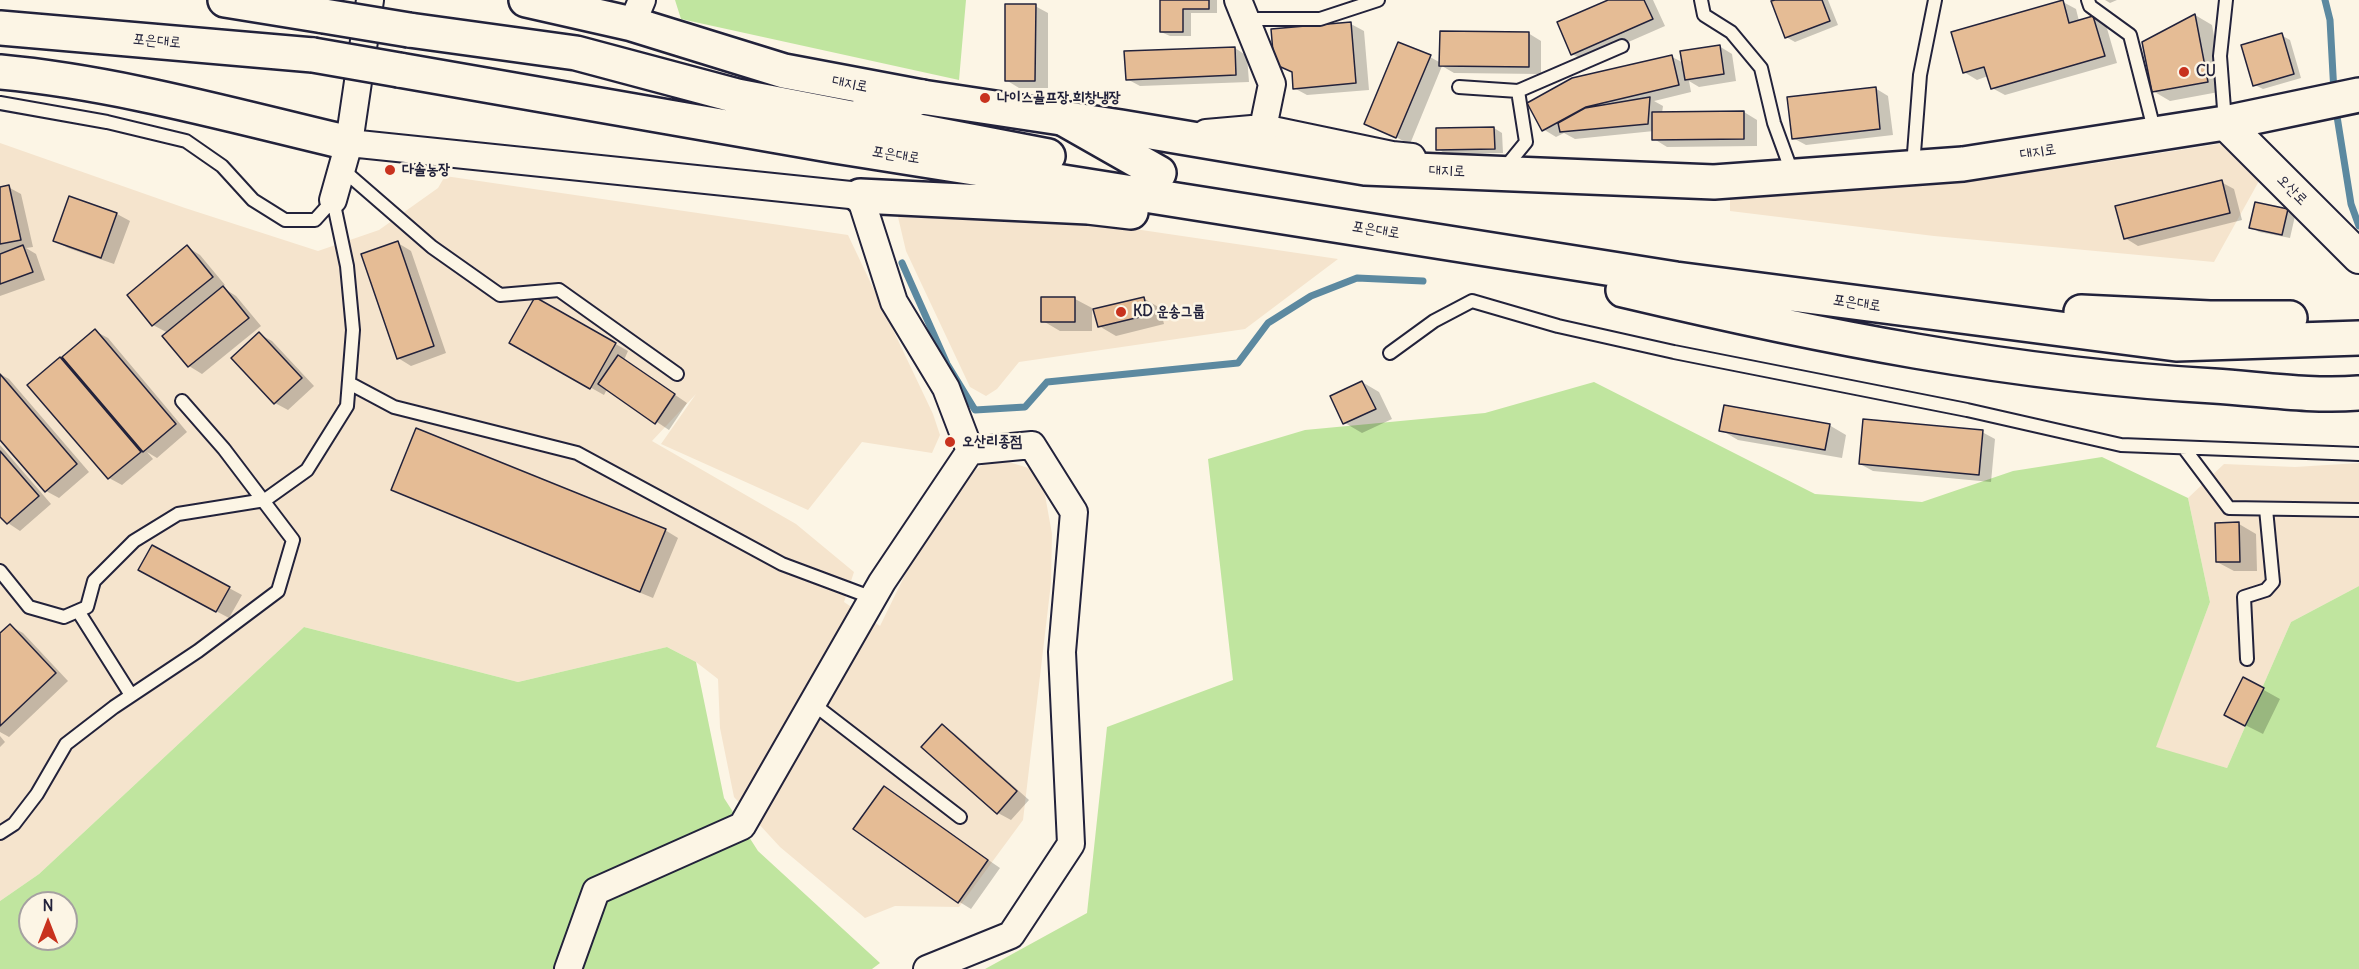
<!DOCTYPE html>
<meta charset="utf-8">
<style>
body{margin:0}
#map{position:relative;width:2359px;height:969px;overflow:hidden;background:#fcf5e5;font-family:Delius,sans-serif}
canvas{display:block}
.north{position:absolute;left:18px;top:891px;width:60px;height:60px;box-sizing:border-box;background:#fcf5e5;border:2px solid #a5a1a1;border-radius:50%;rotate:0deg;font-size:16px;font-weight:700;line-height:24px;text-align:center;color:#22223b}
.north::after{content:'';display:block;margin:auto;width:21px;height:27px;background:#c8321e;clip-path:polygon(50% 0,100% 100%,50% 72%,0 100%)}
</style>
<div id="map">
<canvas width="2359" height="969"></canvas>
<div class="north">N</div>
</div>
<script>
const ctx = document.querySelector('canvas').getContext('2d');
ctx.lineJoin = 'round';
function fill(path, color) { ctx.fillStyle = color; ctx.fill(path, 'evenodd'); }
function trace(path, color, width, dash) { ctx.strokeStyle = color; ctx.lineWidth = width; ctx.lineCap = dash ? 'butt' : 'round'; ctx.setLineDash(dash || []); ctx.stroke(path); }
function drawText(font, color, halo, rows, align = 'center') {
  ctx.font = font + ' Delius,"Poor Story",sans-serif'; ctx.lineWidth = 5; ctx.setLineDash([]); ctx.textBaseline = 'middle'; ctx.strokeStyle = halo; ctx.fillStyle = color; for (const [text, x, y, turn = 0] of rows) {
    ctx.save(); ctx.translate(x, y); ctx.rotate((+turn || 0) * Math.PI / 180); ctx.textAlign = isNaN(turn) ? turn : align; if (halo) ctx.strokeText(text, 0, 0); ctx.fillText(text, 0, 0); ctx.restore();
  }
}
const built = new Path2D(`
 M 0,143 L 185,208 L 318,251 L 379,230 L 438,188 L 445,176 L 848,235 L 933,414 L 940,435 L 932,453 L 862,442 L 808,510 L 661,444 L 696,394 L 652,441 L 796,524 L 854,572 L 844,602 L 880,626 L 941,501 L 963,479 L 985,463 L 999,459 L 1035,470 L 1045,495 L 1052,534 L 1051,583 L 1023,820 L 959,907 L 895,906 L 865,918 L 780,847 L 734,797 L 720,728 L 718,679 L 696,662 L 667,647 L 518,682 L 304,627 L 39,874 L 0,901 Z
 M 2225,143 L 2259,181 L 2214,262 L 1934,236 L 1730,211 L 1730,196 L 1946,180 L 2090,164 Z
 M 898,217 L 1094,223 L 1338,259 L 1245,329 L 1019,362 L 997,389 L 986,396 L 970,387 L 906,251 Z
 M 2359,463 L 2359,586 L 2291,622 L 2227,768 L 2155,748 L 2210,602 L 2188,498 L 2224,464 L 2295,467 Z`);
const green = new Path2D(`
 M 675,0 L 966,0 L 959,80 L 681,19 Z
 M 1594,382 L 1815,494 L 1922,502 L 2013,471 L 2102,457 L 2188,498 L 2210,602 L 2156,747 L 2227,768 L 2291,622 L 2359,586 L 2359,969 L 985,969 L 1087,913 L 1107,727 L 1233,680 L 1208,459 L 1305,430 L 1485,413 Z
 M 304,627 L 518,682 L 667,647 L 696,662 L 724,798 L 758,851 L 880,963 L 872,969 L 0,969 L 0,901 L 39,874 ZM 30,903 L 66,903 L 66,939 L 30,939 Z`);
const shadow = new Path2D(`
 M 1161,0 L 1217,0 L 1217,13 L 1191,13 L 1191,36 L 1170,36 L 1161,32 Z
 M 1612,0 L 1653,0 L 1665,26 L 1585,61 L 1572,54 Z
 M 1779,0 L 1828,0 L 1838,25 L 1795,42 L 1786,37 Z
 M 2105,0 L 2117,0 L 2110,3 Z
 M 2063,2 L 2076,9 L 2079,21 L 2093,17 L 2106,25 L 2117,63 L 2005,95 L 1992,88 L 1988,76 L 1977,80 L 1964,72 Z
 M 1035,6 L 1048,13 L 1048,88 L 1019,88 L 1006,80 Z
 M 2195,15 L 2212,25 L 2224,91 L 2170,101 L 2153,91 Z
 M 1351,24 L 1364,31 L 1369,90 L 1307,95 L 1294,88 L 1293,73 L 1275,63 Z
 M 1528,33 L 1541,41 L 1541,74 L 1454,73 L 1442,66 L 1410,144 L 1366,123 L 1430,57 L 1441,63 Z
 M 2281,35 L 2290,40 L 2301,78 L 2263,89 L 2255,85 Z
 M 1719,46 L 1732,54 L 1736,81 L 1699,87 L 1689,81 L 1691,92 L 1654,101 L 1663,106 L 1662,113 L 1744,112 L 1757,120 L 1757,146 L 1667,147 L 1654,139 L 1654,131 L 1575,139 L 1564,133 L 1556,137 L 1543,129 L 1672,57 L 1684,63 Z
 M 1235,48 L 1247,56 L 1249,82 L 1140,86 L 1127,79 Z
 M 1875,88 L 1888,96 L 1893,135 L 1806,145 L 1793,138 Z
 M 1494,128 L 1502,133 L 1503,153 L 1446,154 L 1438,149 Z
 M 2221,182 L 2234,189 L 2242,220 L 2138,246 L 2125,238 Z
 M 8,187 L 21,194 L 33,247 L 26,248 L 36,254 L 45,280 L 0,296 L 0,189 Z
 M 70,198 L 117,214 L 130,221 L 114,264 L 68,248 L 55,241 Z
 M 2287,211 L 2295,216 L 2290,238 L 2259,232 L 2251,227 Z
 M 398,243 L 411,251 L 446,353 L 411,366 L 398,358 Z
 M 187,247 L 200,255 L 225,285 L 222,287 L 236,296 L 261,326 L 202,374 L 189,366 L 165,336 L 168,333 L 153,325 L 129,295 Z
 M 1143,298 L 1160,308 L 1164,324 L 1116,336 L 1099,326 Z
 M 536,299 L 628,351 L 624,360 L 687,403 L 669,430 L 607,389 L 604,395 L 511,343 Z
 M 1075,299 L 1092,308 L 1092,331 L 1060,331 L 1043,321 Z
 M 95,331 L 108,338 L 187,432 L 157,458 L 147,452 L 153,459 L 122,485 L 109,478 L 60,359 L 70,365 Z
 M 259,334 L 272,341 L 314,386 L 288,410 L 275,403 Z
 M 0,374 L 9,379 L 89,472 L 59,498 L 46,491 L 0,437 Z
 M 1362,382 L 1379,392 L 1392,419 L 1362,433 L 1345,423 L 1332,396 Z
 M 1829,425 L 1846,435 L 1842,458 L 1738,440 L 1721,430 Z
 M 1982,432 L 1995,439 L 1991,482 L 1873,471 L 1860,464 Z
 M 0,445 L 51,504 L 20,531 L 8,523 L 0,514 Z
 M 392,490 L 665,530 L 678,538 L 653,598 Z
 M 2239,524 L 2256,534 L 2257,571 L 2234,571 L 2217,562 Z
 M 152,577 L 229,588 L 242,595 L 229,618 Z
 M 10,626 L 23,633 L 68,681 L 9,737 L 0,732 L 0,635 Z
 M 2244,679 L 2280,699 L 2263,734 L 2243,724 Z
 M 942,726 L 955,734 L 1029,800 L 1011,820 L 998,813 Z
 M 0,736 L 5,742 L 0,747 Z
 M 884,788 L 1000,868 L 971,909 L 958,901 Z`);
const stream = new Path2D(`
 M 2325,0 L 2330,20 L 2334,93
 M 2336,110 L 2351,204 L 2359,226
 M 902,263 L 947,364 L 975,410 L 1025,407 L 1047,382 L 1238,363 L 1268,323 L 1311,296 L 1357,278 L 1423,281`);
const building = new Path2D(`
 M 1160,0 L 1209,0 L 1209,9 L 1183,9 L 1183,32 L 1160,32 Z
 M 1608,0 L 1644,0 L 1653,19 L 1571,55 L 1557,22 Z
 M 1775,0 L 1822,0 L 1830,21 L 1785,38 L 1771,1 Z
 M 2063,0 L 2069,23 L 2093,16 L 2105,56 L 1991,89 L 1984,67 L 1963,73 L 1951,32 Z
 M 1005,4 L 1036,4 L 1035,81 L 1005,81 Z
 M 2195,14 L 2208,82 L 2152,92 L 2142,42 Z
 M 1351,22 L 1356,83 L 1293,89 L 1292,72 L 1274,64 L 1271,29 Z
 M 1440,31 L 1529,32 L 1529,67 L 1439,66 Z
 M 2282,33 L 2294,74 L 2253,86 L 2241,45 Z
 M 1398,42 L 1431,55 L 1396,138 L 1364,124 Z
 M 1720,45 L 1724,74 L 1685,80 L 1680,51 Z
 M 1235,47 L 1236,75 L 1126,80 L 1124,51 Z
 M 1672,55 L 1679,85 L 1586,107 L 1542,131 L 1527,103 L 1572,78 Z
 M 1876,87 L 1880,129 L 1792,139 L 1787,97 Z
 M 1650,97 L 1648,124 L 1560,132 L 1558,123 L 1585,108 Z
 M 1744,111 L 1744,139 L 1652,140 L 1652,112 Z
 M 1494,127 L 1495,149 L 1436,150 L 1436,128 Z
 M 2222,180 L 2230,213 L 2124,239 L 2115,206 Z
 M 9,185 L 21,240 L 0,244 L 0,187 Z
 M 69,196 L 117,213 L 101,258 L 53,241 Z
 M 2255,202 L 2288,209 L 2282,235 L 2249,228 Z
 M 398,241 L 434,346 L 397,359 L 361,254 Z
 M 23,245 L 33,272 L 0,284 L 0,254 Z
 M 187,245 L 213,277 L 152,326 L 127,295 Z
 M 223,286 L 249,318 L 188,367 L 162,336 Z
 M 535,297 L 616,343 L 590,389 L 509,343 Z
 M 1041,297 L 1075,297 L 1075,322 L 1041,322 Z
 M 1144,297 L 1148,315 L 1098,327 L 1093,309 Z
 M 95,329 L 176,424 L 143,452 L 62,357 Z
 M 259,332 L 302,378 L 274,404 L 231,358 Z
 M 618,355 L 675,394 L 655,424 L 598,384 Z
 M 60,357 L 141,452 L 108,479 L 27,385 Z
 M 0,374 L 77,464 L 45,492 L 0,440 Z
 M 1362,381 L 1376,409 L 1343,424 L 1330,396 Z
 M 1724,405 L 1830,424 L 1825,450 L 1719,431 Z
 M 1863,419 L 1983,430 L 1979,475 L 1859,464 Z
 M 416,428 L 666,529 L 640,592 L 391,490 Z
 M 0,451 L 39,496 L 7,524 L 0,517 Z
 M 2239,522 L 2240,562 L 2216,562 L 2215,523 Z
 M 152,545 L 230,587 L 216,612 L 138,570 Z
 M 10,624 L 56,673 L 0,726 L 0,633 Z
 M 2243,677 L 2264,688 L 2245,726 L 2224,715 Z
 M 942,724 L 1017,791 L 997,814 L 921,747 Z
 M 884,786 L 988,860 L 958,903 L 853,829 Z`);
const service = new Path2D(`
 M 1701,0 L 1704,15 L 1731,32 L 1761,68 L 1774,123 L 1793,175
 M 2088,0 L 2090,6 L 2130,35 L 2155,133
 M 1247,19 L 1320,19 L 1378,0
 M 1459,87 L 1518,91 L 1526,142 L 1508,164
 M 1518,91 L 1622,46
 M 0,103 L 107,122 L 186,141 L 222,166 L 253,200 L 285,220 L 315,220 L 333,200
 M 2225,122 L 2220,56 L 2226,0
 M 1913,166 L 1920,75 L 1935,0
 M 342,169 L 432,247 L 500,295 L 559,290 L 677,374
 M 1390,353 L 1434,321 L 1472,301 L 1558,326 L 1674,352 L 1967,410 L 2121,445 L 2359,454
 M 349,383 L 394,407 L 577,453 L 782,564 L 873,598
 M 2184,448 L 2229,508 L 2359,510
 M 0,571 L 29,607 L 64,617 L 87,607 L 94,581 L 134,541 L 178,514 L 265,500 L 307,470 L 347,406 L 353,330 L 347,266 L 333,200
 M 78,611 L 131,695
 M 2247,659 L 2244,597 L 2266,590 L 2273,582 L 2266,509
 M 812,703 L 960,817
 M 0,833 L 14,824 L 37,794 L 66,744 L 114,707 L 198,651 L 278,591 L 293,540 L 224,449 L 182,401`);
const minor = new Path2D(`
 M 1238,0 L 1272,84 L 1263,128
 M 632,24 L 642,0
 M 1206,133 L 1263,128 L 1392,155 L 1412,157
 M 349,143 L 860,196 L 894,302 L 946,388 L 970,451 L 1032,445 L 1074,512 L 1062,652 L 1071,844 L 1011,935 L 927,969
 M 333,200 L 349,143 L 370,0
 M 568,969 L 596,891 L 742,826 L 882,582 L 970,451`);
const tertiary = new Path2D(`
 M 2225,123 L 2359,257`);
const secondary = new Path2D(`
 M 526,0 L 632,24 L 784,71 L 922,97 L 1121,127 L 1365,168 L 1714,182 L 1963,164 L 2225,123 L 2359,95`);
const trunk = new Path2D(`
 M 225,0 L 324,16
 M 0,28 L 313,55
 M 409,30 L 576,53 L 737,96 L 1048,156
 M 399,70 L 835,146 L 1676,279 L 2176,344 L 2359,338
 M 0,72 C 118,83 234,116 349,143
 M 855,118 L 922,97
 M 1064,119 L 1159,173
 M 860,196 L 1088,207 L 1131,212
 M 1623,290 C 1817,336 2014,375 2214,386 C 2261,389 2312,397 2359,393
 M 2081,312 L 2210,318 L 2290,318`);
const trunkBridge = new Path2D(`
 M 324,16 L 409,30
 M 313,55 L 399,70`);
const markers = [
 [2184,72,6,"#c8321e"],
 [985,98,6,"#c8321e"],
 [390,170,6,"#c8321e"],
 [1121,312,6,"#c8321e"],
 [950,442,6,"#c8321e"]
];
const streetNames = [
 ["포은대로",157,41,5],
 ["대지로",850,84,11],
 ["대지로",2038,152,-9],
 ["포은대로",896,155,9],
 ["대지로",1447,171,2],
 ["오산로",2292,190,45],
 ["포은대로",1376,230,9],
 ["포은대로",1857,303,8]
];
const poiNames = [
 ["CU",2196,72],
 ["나이스골프장.희창냉장",997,98],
 ["다솔농장",402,170],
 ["KD 운송그룹",1133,312],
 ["오산리종점",962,442]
];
fill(built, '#f5e4cd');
fill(green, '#c0e59f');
fill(shadow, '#0003');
trace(stream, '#5c89a0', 7);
fill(building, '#e5bc95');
trace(building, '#22223b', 1.5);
trace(service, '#22223b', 16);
trace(minor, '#22223b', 30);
trace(tertiary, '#22223b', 36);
trace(secondary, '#22223b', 38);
trace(trunk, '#22223b', 38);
trace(service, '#fcf5e5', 12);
trace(minor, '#fcf5e5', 26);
trace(tertiary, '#fcf5e5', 32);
trace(secondary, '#fcf5e5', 33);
trace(trunk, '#fcf5e5', 33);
trace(trunkBridge, '#22223b', 38, []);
trace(trunkBridge, '#fcf5e5', 33);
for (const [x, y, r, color] of markers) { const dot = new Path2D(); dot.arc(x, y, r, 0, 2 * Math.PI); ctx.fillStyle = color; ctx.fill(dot); trace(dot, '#fcf5e5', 2); }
drawText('15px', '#22223b', '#fcf5e5', streetNames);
drawText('bold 15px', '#22223b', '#fcf5e5', poiNames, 'left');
</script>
